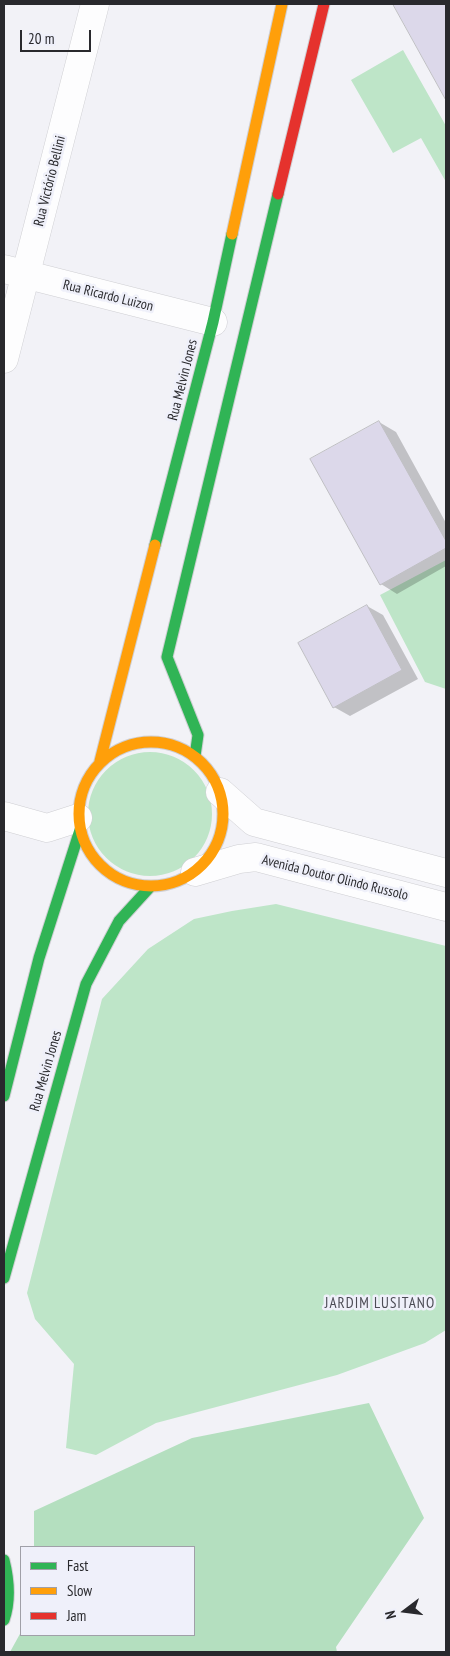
<!DOCTYPE html>
<meta charset="utf-8">
<style>
body{margin:0}
#map{position:relative;width:450px;height:1656px;overflow:hidden;background:#f2f2f7;font-family:"PT Sans Narrow",sans-serif}
canvas{display:block}
.frame{position:absolute;inset:0;border:5px solid #29292d;pointer-events:none}
.legend{position:absolute;left:20px;top:1546px;width:175px;height:90px;box-sizing:border-box;background:#eff0fa;border:1px solid #a0a0a8;margin:0;padding:6px 9px;list-style:none;font-size:15px;color:#29292d}
.legend li{display:flex;align-items:center;gap:10px;height:25px}
.legend b{width:25px;border:1px solid #a0a0a8}
.north{position:absolute;left:380px;top:1586px;width:50px;height:50px;-webkit-text-stroke:4px #eff0fa;paint-order:stroke;rotate:255deg;font-size:14px;font-weight:700;line-height:20px;text-align:center;color:#29292d}
.north::after{content:'';display:block;margin:auto;width:18px;height:22px;background:#29292d;clip-path:polygon(50% 0,100% 100%,50% 72%,0 100%)}
.scale{position:absolute;left:20px;top:30px;width:71px;height:22px;box-sizing:border-box;border:2px solid #29292d;border-top:0;padding-left:6px;font-size:15px;line-height:18px;white-space:nowrap;color:#29292d;-webkit-text-stroke:4px #eff0fa;paint-order:stroke}
</style>
<div id="map">
<canvas width="450" height="1656"></canvas>
<div class="frame"></div>
<ul class="legend">
<li><b style="height:6px;background:#30b455"></b>Fast</li>
<li><b style="height:6px;background:#ff9f0a"></b>Slow</li>
<li><b style="height:6px;background:#e5322d"></b>Jam</li>
</ul>
<div class="north">N</div>
<div class="scale">20 m</div>
</div>
<script>
const ctx = document.querySelector('canvas').getContext('2d');
ctx.lineJoin = 'round';
function fill(path, color) { ctx.fillStyle = color; ctx.fill(path, 'evenodd'); }
function trace(path, color, width, dash) { ctx.strokeStyle = color; ctx.lineWidth = width; ctx.lineCap = dash ? 'butt' : 'round'; ctx.setLineDash(dash || []); ctx.stroke(path); }
function drawText(font, color, halo, rows, align = 'center') {
  ctx.font = font + ' "PT Sans Narrow",sans-serif'; ctx.lineWidth = 5; ctx.setLineDash([]); ctx.textBaseline = 'middle'; ctx.strokeStyle = halo; ctx.fillStyle = color; for (const [text, x, y, turn = 0] of rows) {
    ctx.save(); ctx.translate(x, y); ctx.rotate((+turn || 0) * Math.PI / 180); ctx.textAlign = isNaN(turn) ? turn : align; if (halo) ctx.strokeText(text, 0, 0); ctx.fillText(text, 0, 0); ctx.restore();
  }
}
const green = new Path2D(`
 M 403,50 L 446,126 L 446,182 L 421,138 L 393,153 L 351,80 Z
 M 446,560 L 446,689 L 425,682 L 380,595 Z
 M88 814a62 62 0 1 1 124 0a62 62 0 1 1-124 0Z
 M 276,904 L 446,946 L 446,1330 L 425,1343 L 337,1375 L 156,1423 L 96,1455 L 66,1448 L 74,1364 L 35,1319 L 27,1293 L 102,999 L 148,949 L 194,919 L 232,911 Z`);
const forest = new Path2D(`
 M 369,1403 L 424,1518 L 336,1647 L 337,1652 L 10,1652 L 21,1632 L 21,1635 L 194,1635 L 194,1547 L 34,1547 L 34,1511 L 192,1438 Z`);
const shadow = new Path2D(`
 M 400,4 L 446,4 L 446,97 L 396,6 Z
 M 379,422 L 396,432 L 446,523 L 446,566 L 397,594 L 381,584 L 312,460 Z
 M 367,606 L 383,615 L 418,679 L 350,716 L 334,707 Z`);
const building = new Path2D(`
 M 393,4 L 446,4 L 446,100 Z
 M 379,421 L 446,541 L 446,548 L 380,585 L 310,459 Z
 M 367,605 L 402,670 L 333,708 L 298,643 Z`);
const street = new Path2D(`
 M 4,269 L 213,322
 M 4,359 L 95,4
 M 220,792 L 254,822 L 446,873
 M 4,816 L 47,828 L 78,818
 M 195,872 L 239,859 L 256,857 L 446,907`);
const fast = new Path2D(`
 M 155,545 L 213,322 L 232,234
 M 195,756 L 198,735 L 167,657 L 278,194
 M 4,1096 L 39,958 L 80,830
 M 4,1278 L 86,984 L 119,921 L 150,887
 M 4,1560 C 9,1580 11,1600 4,1620`);
const slow = new Path2D(`
 M 232,234 L 282,4
 M79 814a72 72 0 1 1 144 0a72 72 0 1 1-144 0Z
 M 100,761 L 155,545`);
const jam = new Path2D(`
 M 278,194 L 324,4`);
const streetNames = [
 ["Rua Victório Bellini",50,181,-76],
 ["Rua Ricardo Luizon",108,296,14],
 ["Rua Melvin Jones",183,380,-76],
 ["Avenida Doutor Olindo Russolo",335,878,14],
 ["Rua Melvin Jones",46,1071,-74]
];
const neighbourhoodNames = [
 ["JARDIM LUSITANO",380,1304]
];
fill(green, '#bee5c8');
fill(forest, '#b4dfbf');
fill(shadow, '#0003');
fill(building, '#dcd8ea');
trace(building, '#bfbfc3', 1);
trace(street, '#cfcfd3', 29);
trace(fast, '#cfcfd3', 13);
trace(slow, '#cfcfd3', 13);
trace(jam, '#cfcfd3', 13);
trace(street, '#fdfdfe', 28);
trace(fast, '#30b455', 11);
trace(slow, '#ff9f0a', 11);
trace(jam, '#e5322d', 11);
drawText('14px', '#29292d', '#eff0fa', streetNames);
ctx.letterSpacing = '1px';
drawText('15px', '#4c4c55', '#eff0fa', neighbourhoodNames);
ctx.letterSpacing = '0px';
</script>
